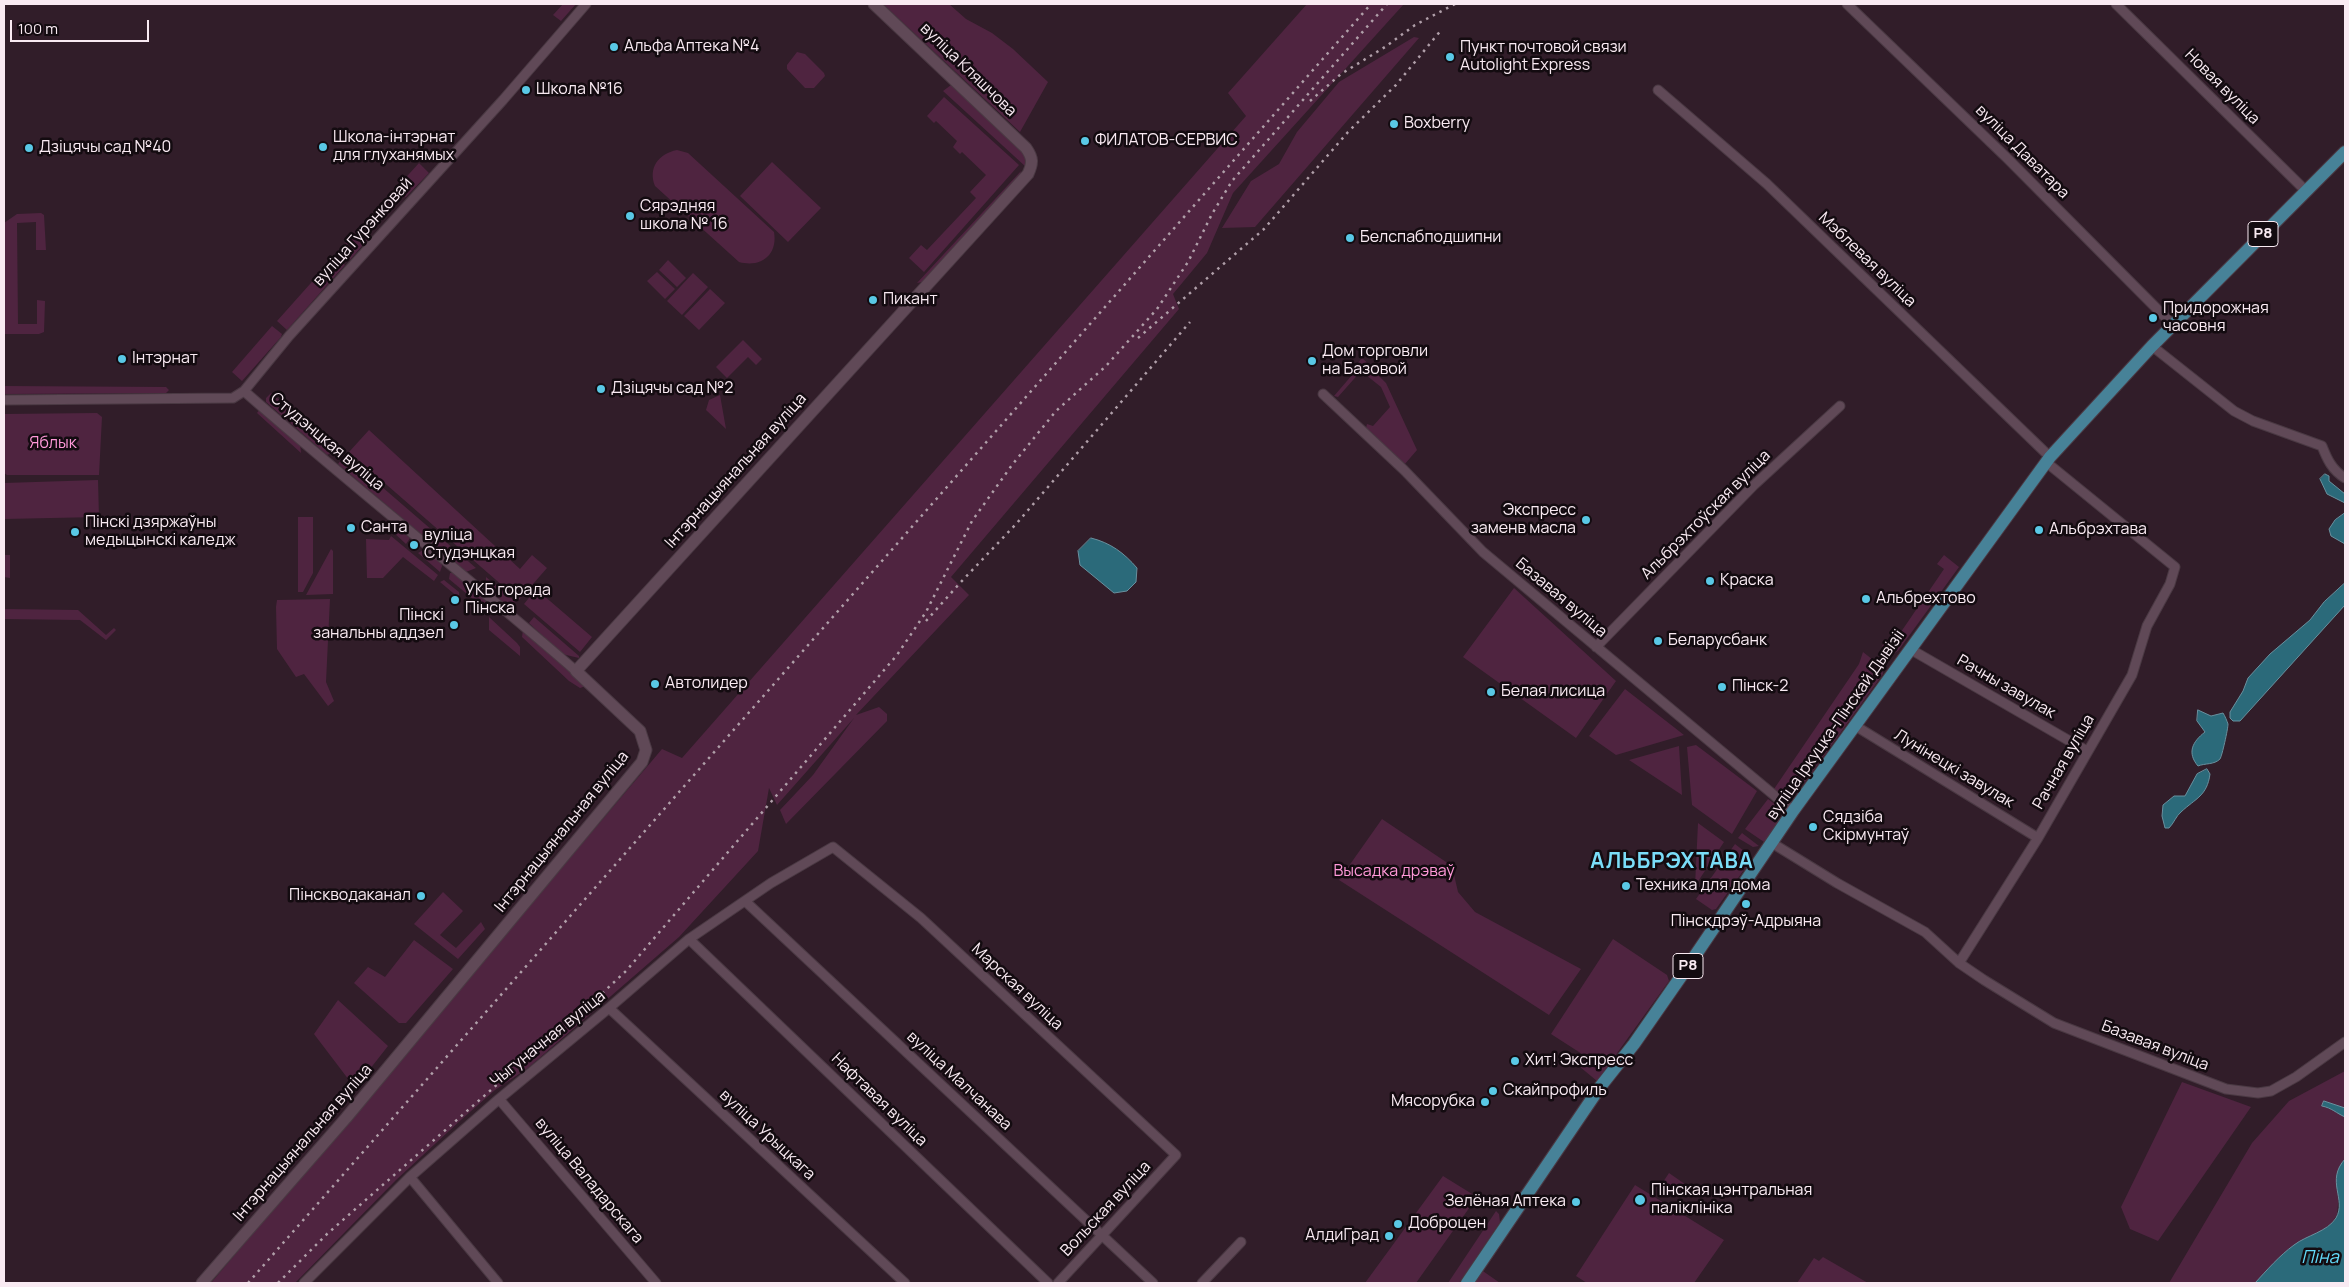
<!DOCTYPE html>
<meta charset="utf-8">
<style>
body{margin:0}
#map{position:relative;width:2349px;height:1287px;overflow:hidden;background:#311d29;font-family:Manrope,sans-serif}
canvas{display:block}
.frame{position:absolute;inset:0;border:5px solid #f9eaf2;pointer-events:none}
.scale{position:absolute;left:10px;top:20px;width:139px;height:22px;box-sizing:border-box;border:2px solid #f9eaf2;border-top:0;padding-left:6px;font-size:15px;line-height:18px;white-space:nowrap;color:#f9eaf2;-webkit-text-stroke:4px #130b10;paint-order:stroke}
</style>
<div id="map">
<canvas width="2349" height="1287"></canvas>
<div class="frame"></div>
<div class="scale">100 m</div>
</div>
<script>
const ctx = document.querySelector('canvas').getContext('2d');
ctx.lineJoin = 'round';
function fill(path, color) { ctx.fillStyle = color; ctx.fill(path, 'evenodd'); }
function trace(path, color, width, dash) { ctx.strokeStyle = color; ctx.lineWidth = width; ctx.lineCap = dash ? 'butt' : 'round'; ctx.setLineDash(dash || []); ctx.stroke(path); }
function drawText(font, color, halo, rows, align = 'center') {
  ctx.font = font + ' Manrope,sans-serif'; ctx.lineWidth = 5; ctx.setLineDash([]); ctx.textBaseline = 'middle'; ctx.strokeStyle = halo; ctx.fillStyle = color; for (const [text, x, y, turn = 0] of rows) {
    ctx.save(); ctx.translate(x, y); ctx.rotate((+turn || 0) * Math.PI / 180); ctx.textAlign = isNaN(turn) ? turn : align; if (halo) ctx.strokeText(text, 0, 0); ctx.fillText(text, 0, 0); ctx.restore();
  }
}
const green = new Path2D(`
 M 563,4 L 576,4 L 561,21 L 553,15 Z
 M 883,4 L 949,4 L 966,19 L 992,33 L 1013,49 L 1048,82 L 1020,132 Z
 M 1307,4 L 1404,4 L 1233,193 L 1207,253 L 1173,294 L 1179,309 L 951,577 L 969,595 L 856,715 L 879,707 L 887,714 L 887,721 L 786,824 L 780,810 L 813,775 L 854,718 L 777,805 L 769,788 L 758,851 L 679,937 L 528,1068 L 495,1090 L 462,1119 L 396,1180 L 295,1283 L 211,1283 L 662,749 L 682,758 L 1246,116 L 1228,93 Z
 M 1414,37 L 1419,38 L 1255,227 L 1222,228 L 1251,181 L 1279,164 L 1297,132 L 1339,82 Z
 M 797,52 L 805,54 L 824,73 L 825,76 L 814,88 L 805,88 L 787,69 L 787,65 Z
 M 951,85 L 955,86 L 1027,156 L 1026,167 L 943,91 Z
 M 944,97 L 1019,165 L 924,272 L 909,258 L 921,245 L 927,250 L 976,198 L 970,192 L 986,175 L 962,152 L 960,154 L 953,147 L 957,141 L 936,121 L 934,123 L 927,116 Z
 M 677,150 L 688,153 L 774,232 C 778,255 761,268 739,262 L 655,186 C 648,168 658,154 677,150 Z
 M 772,162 L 821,208 L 788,242 L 740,196 Z
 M 419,163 L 429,173 L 406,197 L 398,198 L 367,231 L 368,239 L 350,260 L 339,251 Z
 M 1021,171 L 1019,177 L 922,282 L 917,283 Z
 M 41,213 L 44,215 L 46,250 L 36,250 L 36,222 L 17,223 L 18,324 L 37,324 L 37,300 L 45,301 L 44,332 L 39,334 L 4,334 L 4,223 L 17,214 Z
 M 335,256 L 345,265 L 287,330 L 277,321 Z
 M 668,260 L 686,278 L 677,287 L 659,270 Z
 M 657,272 L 675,289 L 665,299 L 647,281 Z
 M 693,273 L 708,287 L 682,315 L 667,301 Z
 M 710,289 L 725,303 L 699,330 L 684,316 Z
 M 272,326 L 282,334 L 281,337 L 242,381 L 232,372 Z
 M 743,340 L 762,359 L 756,365 L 748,357 L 727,378 L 716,367 Z
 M 1362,358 L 1380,374 L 1379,376 L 1386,383 L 1417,450 L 1404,465 L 1366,428 L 1367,424 L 1373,426 L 1390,407 L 1381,387 L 1361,371 L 1338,397 L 1334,396 L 1359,367 L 1357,364 Z
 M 4,386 L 166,387 L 169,390 L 166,393 L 4,394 Z
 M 271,393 L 339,449 L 327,455 L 266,402 L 266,398 Z
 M 720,395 L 726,429 L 706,410 L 709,400 Z
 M 259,410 L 300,444 L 301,453 L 257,413 Z
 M 97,413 L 102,417 L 99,475 L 7,475 L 4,473 L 4,414 Z
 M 369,430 L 520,569 L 532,555 L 547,568 L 519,600 L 349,452 Z
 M 345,455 L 476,568 L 466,572 L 338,464 Z
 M 98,480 L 99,517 L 4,519 L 4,483 Z
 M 298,517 L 313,517 L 313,573 L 303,592 L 298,592 Z
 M 396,528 L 410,538 L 406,544 L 393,532 Z
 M 391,536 L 438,575 L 434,581 L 403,557 L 383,578 L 367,578 L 366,539 L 389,540 Z
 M 331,549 L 333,551 L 333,594 L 306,595 Z
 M 425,549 L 441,561 L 442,566 L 440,572 L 418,553 Z
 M 4,555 L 10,555 L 10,578 L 4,577 Z
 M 1944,555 L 1959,567 L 1898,651 L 1888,656 L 1882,652 L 1882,646 L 1885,641 L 1892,645 L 1944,569 L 1937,564 Z
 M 450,573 L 456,573 L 485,598 L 487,604 L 485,609 L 449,579 Z
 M 486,577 L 516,602 L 505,604 L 486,587 Z
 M 444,580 L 459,592 L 459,598 L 440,582 Z
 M 1514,588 L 1616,681 L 1576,738 L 1463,657 Z
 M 536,589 L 592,637 L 580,652 L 524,604 Z
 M 330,599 L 326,682 L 334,701 L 328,706 L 304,674 L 296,677 L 277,649 L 276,607 L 277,600 Z
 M 4,609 L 78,610 L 106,635 L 114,628 L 116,630 L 106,640 L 80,620 L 4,619 Z
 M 489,617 L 517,643 L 520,647 L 520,656 L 489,630 Z
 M 534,617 L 579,656 L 579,658 L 562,654 L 529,623 Z
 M 523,630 L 586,686 L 580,688 L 569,681 L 522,637 Z
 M 1863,652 L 1882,667 L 1883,674 L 1797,793 L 1792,798 L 1787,799 L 1774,789 L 1859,664 Z
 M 1625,689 L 1684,735 L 1616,755 L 1589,736 Z
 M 1696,745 L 1757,791 L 1732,834 L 1692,805 L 1687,747 Z
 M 1679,746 L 1682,795 L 1629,760 Z
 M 1768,799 L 1776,805 L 1780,820 L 1764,842 L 1745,829 Z
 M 1382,819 L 1452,866 L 1458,892 L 1475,912 L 1581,969 L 1549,1015 L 1339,880 Z
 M 1698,823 L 1724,842 L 1695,886 Z
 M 1742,833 L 1759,846 L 1753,847 L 1738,838 Z
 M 1735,844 L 1749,855 L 1751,860 L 1716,909 L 1712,910 L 1696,899 Z
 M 443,892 L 463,911 L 440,935 L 456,948 L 481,922 L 485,929 L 458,959 L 414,924 Z
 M 1613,939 L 1667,975 L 1669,981 L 1597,1081 L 1574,1062 L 1582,1054 L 1551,1034 Z
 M 414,940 L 453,969 L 406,1023 L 399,1023 L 354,983 L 368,967 L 385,977 Z
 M 338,1000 L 388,1046 L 355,1088 L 314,1034 Z
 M 2345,1071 L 2345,1159 L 2342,1162 L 2337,1215 L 2331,1224 L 2268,1269 L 2255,1283 L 2169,1283 L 2252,1143 L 2289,1101 Z
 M 2182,1082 L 2251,1107 L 2158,1241 L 2130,1229 L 2121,1207 Z
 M 1669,1173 L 1692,1189 L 1687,1197 L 1663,1182 Z
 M 1443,1176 L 1477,1197 L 1416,1283 L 1365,1283 Z
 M 1635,1185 L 1724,1240 L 1694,1283 L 1587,1283 L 1576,1276 Z
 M 1496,1211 L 1499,1214 L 1500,1222 L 1459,1283 L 1448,1283 Z
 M 1823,1257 L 1868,1283 L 1797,1283 L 1814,1258 L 1819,1261 Z
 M 1480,1269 L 1500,1283 L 1470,1283 Z`);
const water = new Path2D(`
 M 2325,474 L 2329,476 L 2329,481 L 2345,494 L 2345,503 L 2327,494 L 2320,479 Z
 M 2345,513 L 2345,544 L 2331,536 L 2329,529 L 2335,520 Z
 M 1091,538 C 1111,543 1124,553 1137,568 L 1136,582 L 1127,591 L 1114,593 L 1080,565 L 1078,551 Z
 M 2345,583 L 2345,605 L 2240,721 L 2233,721 L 2230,718 L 2230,712 L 2243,691 L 2248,678 L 2270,654 L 2310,620 L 2324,602 Z
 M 2198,710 L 2211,716 L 2223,713 C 2225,716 2227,721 2228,724 C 2228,729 2222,756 2220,759 C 2214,765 2205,763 2198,766 C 2187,753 2192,742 2205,732 L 2197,721 Z
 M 2207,769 L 2210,774 C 2207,796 2196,798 2181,812 C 2176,816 2174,823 2169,828 L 2165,828 L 2162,816 L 2163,805 L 2174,796 L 2185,796 L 2197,774 Z
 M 2324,1101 L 2345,1108 L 2345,1117 C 2336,1113 2332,1108 2322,1106 Z
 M 2345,1159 L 2345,1283 L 2255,1283 C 2267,1270 2279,1256 2294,1245 C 2307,1235 2327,1232 2336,1218 C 2347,1199 2325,1181 2345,1159 Z`);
const street = new Path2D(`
 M 1847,4 L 2008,159 L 2173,325
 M 2116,4 L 2306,191
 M 1658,90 L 1767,184 L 2050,457
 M 2152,346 L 2234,411 L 2253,421 L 2322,446 C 2327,459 2332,470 2345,478
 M 244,391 C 353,487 467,576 576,671
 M 1323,394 L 1404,470 L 1483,552 L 1793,811
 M 4,400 L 233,398 L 244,391 L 289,336 L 503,100 L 586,4
 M 1596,647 L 1753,486 L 1840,406
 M 1910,649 L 2087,751
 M 1854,725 L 2038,838
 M 1772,843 L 1837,883 L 1925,932 L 1959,963 L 1984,980 L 2054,1023 L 2226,1089 L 2258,1093 L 2271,1091 L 2296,1077 L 2345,1042
 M 745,901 L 1153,1283
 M 689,939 L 1048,1283
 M 1959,963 L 2038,838 L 2132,675 L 2147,626 L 2170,584 L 2175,567 L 2046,462
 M 609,1008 L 905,1283
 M 499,1099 L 656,1283
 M 410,1177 L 498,1283
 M 304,1283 L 410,1177 L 499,1099 L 609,1008 L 689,939 L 771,883 L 833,847 L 921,918 L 1176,1155 L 1058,1283
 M 1202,1283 L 1241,1242`);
const secondary = new Path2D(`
 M 202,1283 L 346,1118 L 642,762 L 646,750 L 640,731 L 576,671 L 1028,174 C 1033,163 1033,158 1026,148 L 874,4`);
const primary = new Path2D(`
 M 1467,1283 L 1600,1087 L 1634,1044 L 1682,975 L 1793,811 L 2050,457 L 2152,346 L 2345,152`);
const rail = new Path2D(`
 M 1310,101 L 1341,74 L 1385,47 L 1415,25 L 1455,4
 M 1138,338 L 1264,229 L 1348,132 L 1396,85 L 1442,29
 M 926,621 L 960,583 L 1017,523 L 1190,322
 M 248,1283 L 1371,4
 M 278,1283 L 327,1234 L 500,1082 L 551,1041 L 626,971 L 897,655 L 926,612 L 972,521 L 1012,465 L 1056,411 L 1106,366 L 1157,309 L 1188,262 L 1212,214 L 1232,181 L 1387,4`);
const markers = [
 [614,47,5,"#59c8e5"],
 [1450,57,5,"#59c8e5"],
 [526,90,5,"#59c8e5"],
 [1394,124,5,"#59c8e5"],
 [1085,141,5,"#59c8e5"],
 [323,147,5,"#59c8e5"],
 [29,148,5,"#59c8e5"],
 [630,216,5,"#59c8e5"],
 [1350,238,5,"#59c8e5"],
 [873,300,5,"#59c8e5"],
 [2153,318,5,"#59c8e5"],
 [122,359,5,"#59c8e5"],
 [1312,361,5,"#59c8e5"],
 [601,389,5,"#59c8e5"],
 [1586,520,5,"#59c8e5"],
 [351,528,5,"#59c8e5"],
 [2039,530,5,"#59c8e5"],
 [75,532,5,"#59c8e5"],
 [414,545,5,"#59c8e5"],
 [1710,581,5,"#59c8e5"],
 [1866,599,5,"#59c8e5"],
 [455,600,5,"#59c8e5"],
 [454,625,5,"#59c8e5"],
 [1658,641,5,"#59c8e5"],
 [655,684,5,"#59c8e5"],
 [1722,687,5,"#59c8e5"],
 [1491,692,5,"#59c8e5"],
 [1813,827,5,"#59c8e5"],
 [1626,886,5,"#59c8e5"],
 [421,896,5,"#59c8e5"],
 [1746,904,5,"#59c8e5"],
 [1515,1061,5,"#59c8e5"],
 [1493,1091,5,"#59c8e5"],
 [1485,1102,5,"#59c8e5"],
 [1640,1200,6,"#59c8e5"],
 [1576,1202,5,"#59c8e5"],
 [1398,1224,5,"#59c8e5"],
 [1389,1236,5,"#59c8e5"]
];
const shields = [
 [2263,234,30],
 [1688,966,30]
];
const shieldNames = [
 ["Р8",2263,234],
 ["Р8",1688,966]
];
const poiNames = [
 ["Альфа Аптека №4",624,47],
 ["Пункт почтовой связи",1460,48],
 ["Autolight Express",1460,66],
 ["Школа №16",536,90],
 ["Boxberry",1404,124],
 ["Школа-інтэрнат",333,138],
 ["для глуханямых",333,156],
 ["ФИЛАТОВ-СЕРВИС",1095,141],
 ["Дзіцячы сад №40",39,148],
 ["Сярэдняя",640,207],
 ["школа № 16",640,225],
 ["Белспабподшипни",1360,238],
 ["Пикант",883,300],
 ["Придорожная",2163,309],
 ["часовня",2163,327],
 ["Дом торговли",1322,352],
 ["на Базовой",1322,370],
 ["Інтэрнат",132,359],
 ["Дзіцячы сад №2",611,389],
 ["Экспресс",1576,511,"right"],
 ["заменв масла",1576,529,"right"],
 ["Пінскі дзяржаўны",85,523],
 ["медыцынскі каледж",85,541],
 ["Санта",361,528],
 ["Альбрэхтава",2049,530],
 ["вуліца",424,536],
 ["Студэнцкая",424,554],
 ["Краска",1720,581],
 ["УКБ горада",465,591],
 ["Пінска",465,609],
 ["Альбрехтово",1876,599],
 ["Пінскі",444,616,"right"],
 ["занальны аддзел",444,634,"right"],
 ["Беларусбанк",1668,641],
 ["Автолидер",665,684],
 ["Пінск-2",1732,687],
 ["Белая лисица",1501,692],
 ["Сядзіба",1823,818],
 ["Скірмунтаў",1823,836],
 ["Техника для дома",1636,886],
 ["Пінскводаканал",411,896,"right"],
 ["Пінскдрэў-Адрыяна",1746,922,"center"],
 ["Хит! Экспресс",1525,1061],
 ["Скайпрофиль",1503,1091],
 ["Мясорубка",1475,1102,"right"],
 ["Пінская цэнтральная",1651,1191],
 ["паліклініка",1651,1209],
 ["Зелёная Аптека",1566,1202,"right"],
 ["Доброцен",1408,1224],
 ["АлдиГрад",1379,1236,"right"]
];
const streetNames = [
 ["вуліца Кляшчова",968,70,44],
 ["Новая вуліца",2222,87,45],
 ["вуліца Даватара",2022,152,45],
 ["вуліца Гурэнковай",363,232,-48],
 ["Мэблевая вуліца",1867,260,44],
 ["Студэнцкая вуліца",327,442,40],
 ["Інтэрнацыянальная вуліца",736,471,-48],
 ["Альбрэхтоўская вуліца",1706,515,-45],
 ["Базавая вуліца",1561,598,40],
 ["Рачны завулак",2006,687,30],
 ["вуліца Іркуцка-Пінскай Дывізіі",1836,725,-55],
 ["Рачная вуліца",2064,762,-60],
 ["Лунінецкі завулак",1954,769,31],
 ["Інтэрнацыянальная вуліца",562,832,-51],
 ["Марская вуліца",1017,987,43],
 ["Чыгуначная вуліца",548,1039,-39],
 ["Базавая вуліца",2155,1046,21],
 ["вуліца Малчанава",959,1081,43],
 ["Нафтавая вуліца",879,1100,44],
 ["вуліца Урыцкага",767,1135,43],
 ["Інтэрнацыянальная вуліца",303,1143,-49],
 ["вуліца Валадарскага",589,1181,50],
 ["Вольская вуліца",1106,1209,-47]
];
const parkNames = [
 ["Яблык",53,444],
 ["Высадка дрэваў",1394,872]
];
const waterNames = [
 ["Піна",2320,1258]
];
const districtNames = [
 ["АЛЬБРЭХТАВА",1672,862]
];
fill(green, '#4f2440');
fill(water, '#2b6a7a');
trace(water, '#69909e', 1);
trace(street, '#4a3943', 11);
trace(secondary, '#4a3943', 13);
trace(primary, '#4a3943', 14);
trace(street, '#604957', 9);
trace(secondary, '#604957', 11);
trace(primary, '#478298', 12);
trace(rail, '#b09fa9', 2.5, [2.5, 5]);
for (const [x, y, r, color] of markers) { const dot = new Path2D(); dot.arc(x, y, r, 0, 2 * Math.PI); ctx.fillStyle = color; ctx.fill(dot); trace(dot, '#130b10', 2); }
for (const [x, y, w] of shields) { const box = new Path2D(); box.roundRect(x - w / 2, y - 12.5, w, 25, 4); ctx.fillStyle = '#130b10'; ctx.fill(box); trace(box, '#f9eaf2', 1); }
drawText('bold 15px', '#f9eaf2', null, shieldNames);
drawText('16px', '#f9eaf2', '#130b10', poiNames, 'left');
drawText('16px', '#f9eaf2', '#130b10', streetNames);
drawText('16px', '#ff98d8', '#130b10', parkNames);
drawText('italic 18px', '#62daf9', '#130b10', waterNames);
ctx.letterSpacing = '1px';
drawText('bold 21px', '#7addf8', '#130b10', districtNames);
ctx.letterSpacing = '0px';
</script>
